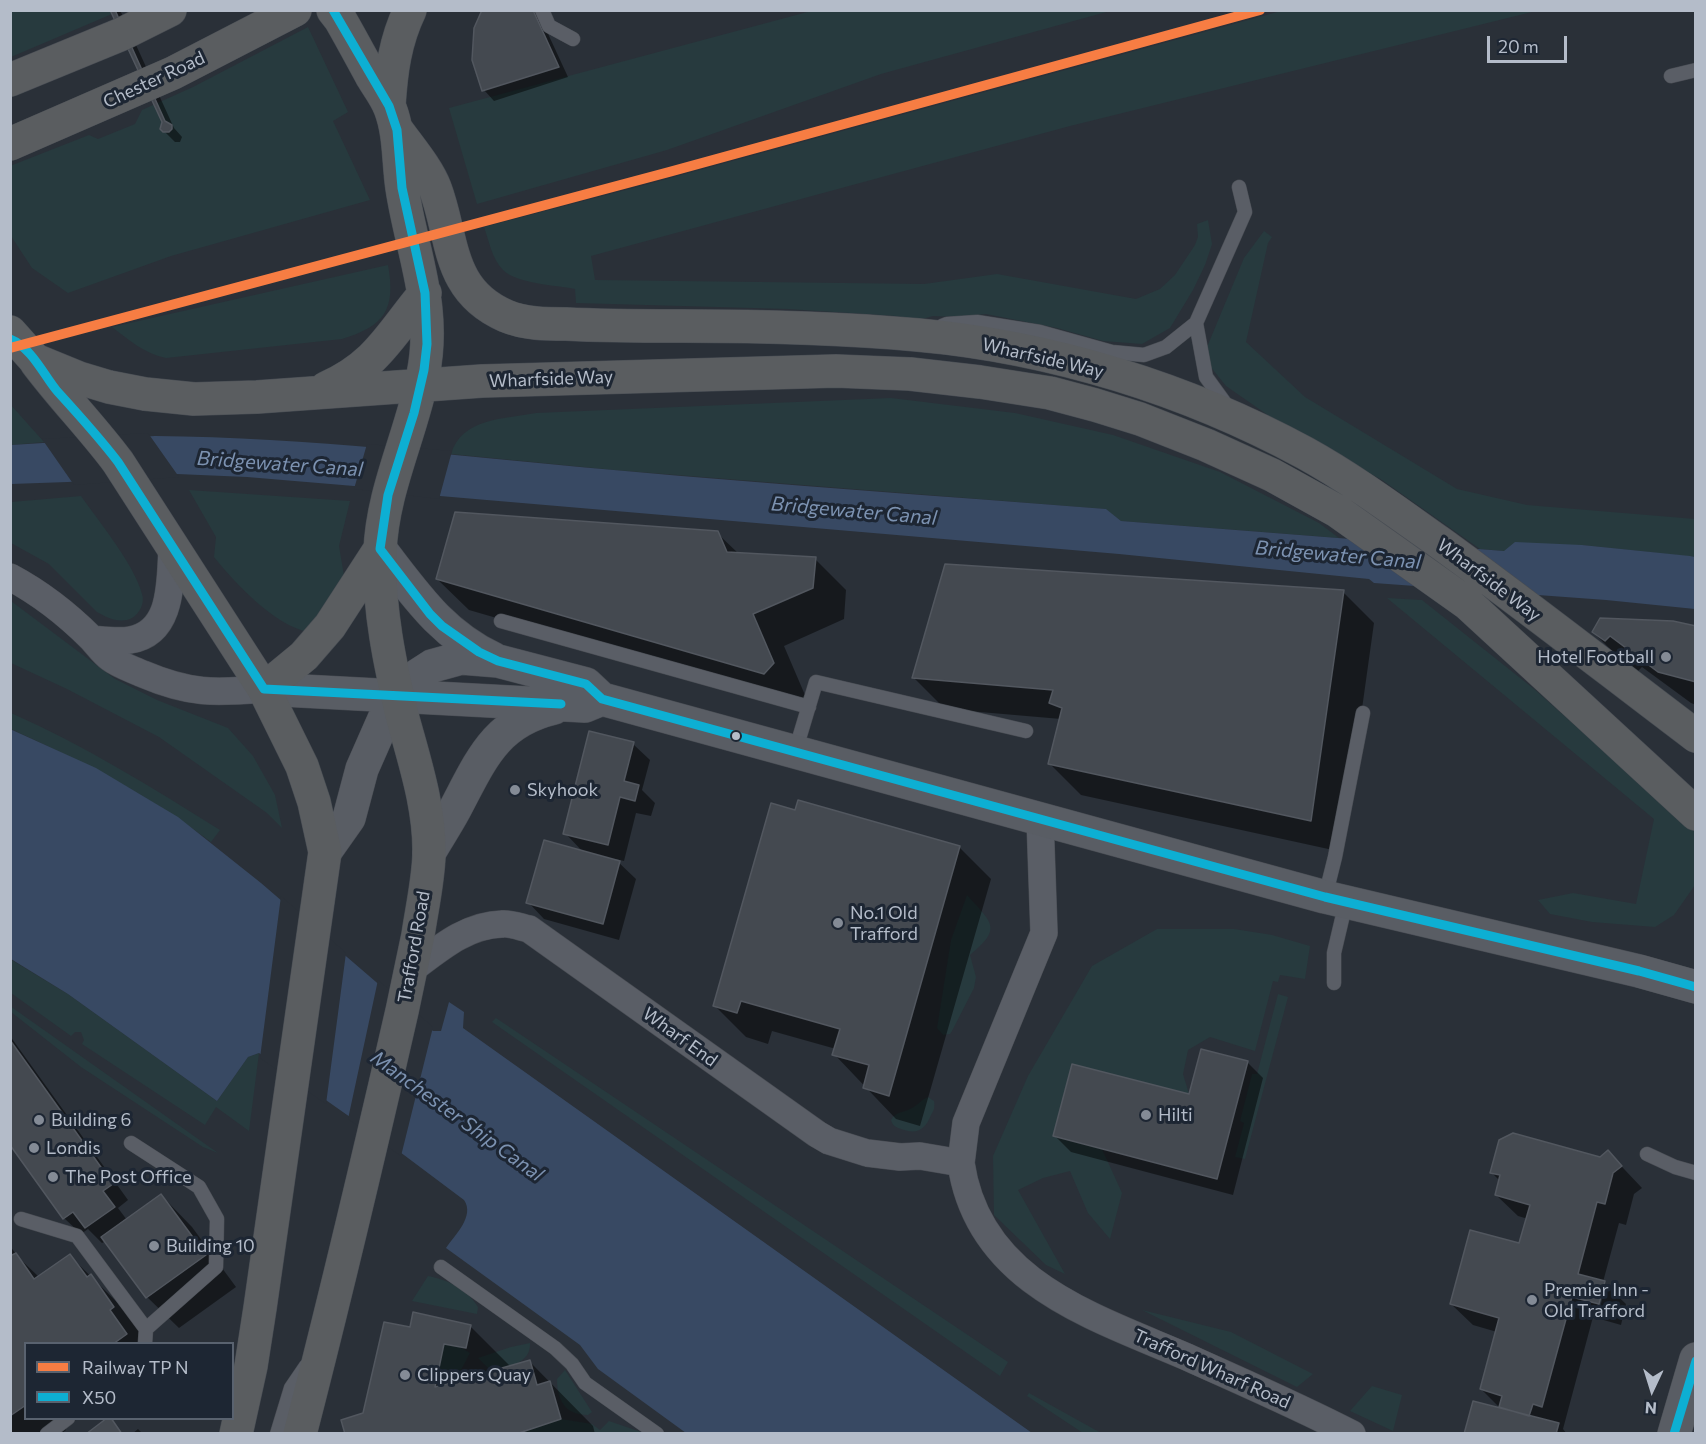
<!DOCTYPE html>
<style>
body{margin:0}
#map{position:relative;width:1706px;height:1444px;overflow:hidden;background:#2a3038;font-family:Commissioner,sans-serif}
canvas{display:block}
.frame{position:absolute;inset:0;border:12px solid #b4bcc9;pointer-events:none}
.legend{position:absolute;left:24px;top:1342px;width:210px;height:78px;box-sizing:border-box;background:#1d2633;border:2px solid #59626f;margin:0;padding:8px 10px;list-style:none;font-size:18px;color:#b4bcc9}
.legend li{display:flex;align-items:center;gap:12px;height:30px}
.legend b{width:30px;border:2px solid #59626f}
.north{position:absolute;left:1622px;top:1360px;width:60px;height:60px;-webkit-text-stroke:4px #1d2633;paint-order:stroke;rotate:184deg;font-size:16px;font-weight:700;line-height:24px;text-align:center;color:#b4bcc9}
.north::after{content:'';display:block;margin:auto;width:21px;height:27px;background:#b4bcc9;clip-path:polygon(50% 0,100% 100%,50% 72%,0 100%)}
.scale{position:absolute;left:1487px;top:36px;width:80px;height:27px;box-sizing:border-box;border:3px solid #b4bcc9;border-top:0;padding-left:8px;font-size:18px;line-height:21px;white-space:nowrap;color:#b4bcc9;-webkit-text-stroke:4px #1d2633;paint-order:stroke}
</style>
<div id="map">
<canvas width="1706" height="1444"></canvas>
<div class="frame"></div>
<ul class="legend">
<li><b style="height:8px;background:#f77d43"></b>Railway TP N</li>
<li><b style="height:8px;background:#0dafd3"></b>X50</li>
</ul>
<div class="north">N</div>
<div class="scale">20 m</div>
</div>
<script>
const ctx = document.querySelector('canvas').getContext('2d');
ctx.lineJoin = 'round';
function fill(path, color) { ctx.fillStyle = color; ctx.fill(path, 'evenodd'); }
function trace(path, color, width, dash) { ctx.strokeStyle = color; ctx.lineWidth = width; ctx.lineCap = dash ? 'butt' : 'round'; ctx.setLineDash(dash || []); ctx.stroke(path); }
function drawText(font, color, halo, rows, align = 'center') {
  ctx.font = font + ' Commissioner,sans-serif'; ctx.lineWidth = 6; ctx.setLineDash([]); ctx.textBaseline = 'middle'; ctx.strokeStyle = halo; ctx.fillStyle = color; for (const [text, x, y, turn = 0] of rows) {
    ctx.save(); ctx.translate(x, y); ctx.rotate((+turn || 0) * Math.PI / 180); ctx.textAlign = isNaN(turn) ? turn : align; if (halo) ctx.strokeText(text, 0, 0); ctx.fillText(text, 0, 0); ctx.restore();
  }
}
const green = new Path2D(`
 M 815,10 L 1110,11 L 881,74 L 667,150 L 477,204 L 449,108 Z
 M 11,11 L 119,11 L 11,57 Z
 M 1281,11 L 1536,11 L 1070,126 L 591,256 L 595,280 L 924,284 L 997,274 L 1136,299 L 1160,289 L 1175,275 L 1195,245 L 1198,237 L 1197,224 L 1208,220 L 1212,244 L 1205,265 L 1193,290 L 1170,328 L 1142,344 L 1103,341 L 1057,328 L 986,314 L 957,317 L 933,316 L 919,320 L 896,316 L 788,309 L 576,303 L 575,289 C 556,285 517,284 503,270 C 492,259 489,241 484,227 L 645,185 Z
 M 308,27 L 348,112 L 333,121 L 370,200 L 171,256 L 68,293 L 32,268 L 11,236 L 10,166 L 89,135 L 98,139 L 135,124 L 142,110 L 193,87 Z
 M 1264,231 L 1272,237 L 1268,243 L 1246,342 L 1305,397 L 1457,489 L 1527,505 L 1695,519 L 1695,557 L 1582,545 L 1504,551 L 1480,549 L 1382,480 L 1285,427 L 1226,386 L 1210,366 L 1207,347 L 1244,258 Z
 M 388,265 C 396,309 385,326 342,339 L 166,358 C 145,354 129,340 112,327 Z
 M 891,398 L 1015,413 L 1113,435 L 1220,472 L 1319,523 L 1339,538 L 1121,521 L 1105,509 L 614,470 L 451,454 C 462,418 504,419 536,413 Z
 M 10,404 L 44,442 L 11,445 Z
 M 189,490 L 350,501 L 339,546 L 344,576 L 308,632 C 274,625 235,583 214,557 L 216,537 Z
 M 81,496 C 100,523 134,564 142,594 C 145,603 140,613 132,618 C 120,624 107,618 97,612 L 49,564 L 11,543 L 11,502 Z
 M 1387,598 L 1422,600 L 1534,689 L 1695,832 L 1695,885 L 1674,915 L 1655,927 L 1592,922 L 1550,914 L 1538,900 L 1573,893 L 1636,904 L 1654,819 Z
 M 11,601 L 115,679 L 157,700 L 228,728 L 253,756 L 275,795 L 282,828 L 267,813 L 159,737 L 67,689 L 11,663 Z
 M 11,713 C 84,745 151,787 220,830 L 211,842 C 148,794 82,762 11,729 Z
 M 967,895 C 992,923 1003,928 970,955 L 976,977 L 974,988 L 952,1031 L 950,1034 L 943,1035 L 937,1028 L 951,940 Z
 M 1157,929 L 1234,929 L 1272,935 L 1310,946 L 1305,979 L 1280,975 L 1278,982 L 1273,981 L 1255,1051 L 1210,1037 L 1188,1050 L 1183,1074 L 1189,1094 L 1053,1136 L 1102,1149 L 1122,1193 L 1110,1239 L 1088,1213 L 1070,1171 L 1043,1178 L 1018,1190 L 1065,1274 L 1046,1265 L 994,1215 L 993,1156 L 1028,1076 L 1092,966 Z
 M 10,959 L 68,994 L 217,1101 L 248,1057 L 259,1053 L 249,1131 L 216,1107 L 205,1125 L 82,1044 L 84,1040 L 81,1032 L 75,1032 L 71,1036 L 11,993 Z
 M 1278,994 L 1288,997 L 1245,1159 L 1235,1157 L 1244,1123 L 1240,1121 L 1252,1074 L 1257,1074 Z
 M 10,1006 L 218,1153 L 203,1147 L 81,1067 L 11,1012 Z
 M 496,1018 L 1008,1362 L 1000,1376 L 492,1022 Z
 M 928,1097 L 934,1101 C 935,1107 934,1110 931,1115 C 925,1130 917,1135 901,1129 C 895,1127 893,1126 891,1120 C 896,1111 904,1113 912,1108 C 918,1105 922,1099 928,1097 Z
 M 428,1276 C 448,1280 467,1289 478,1307 L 477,1314 L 412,1301 Z
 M 1142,1310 L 1231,1332 L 1313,1374 L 1297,1387 Z
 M 530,1343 C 531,1364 507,1367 491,1371 L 478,1358 L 511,1347 Z
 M 444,1344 L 460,1347 L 470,1353 L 461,1370 L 437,1380 Z
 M 565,1370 L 592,1412 L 588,1415 C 565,1415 557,1400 557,1379 Z
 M 1372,1386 L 1402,1395 L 1393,1431 L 1350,1411 Z
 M 1029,1393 L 1101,1433 L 1083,1433 L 1027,1396 Z
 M 561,1419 L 592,1424 L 600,1430 L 609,1421 L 644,1433 L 516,1434 Z`);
const water = new Path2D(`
 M 155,436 C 309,437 461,457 614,470 C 778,485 942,496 1106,509 L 1121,521 L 1504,551 L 1515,542 L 1582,545 L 1690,556 L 1695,557 L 1695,609 L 1606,600 L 1374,583 L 1369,579 L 1119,554 L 440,496 L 354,486 L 247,477 L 177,474 L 68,482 L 11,484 L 11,445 Z
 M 10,729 L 96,768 L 178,817 L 261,883 L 433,1031 L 441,1031 L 449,1002 L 464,1012 L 463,1028 L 1032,1433 L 686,1433 L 598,1369 L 580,1345 L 446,1248 C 455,1235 475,1216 464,1200 L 404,1155 L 259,1053 L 248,1057 L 217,1101 L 68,994 L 11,959 Z`);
const pier = new Path2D(`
 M 148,433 L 179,477 L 74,485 L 42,439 Z
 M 367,444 L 452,451 L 439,499 L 354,489 Z
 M 281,896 L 346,953 L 326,1104 L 260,1058 Z
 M 378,980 L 433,1027 L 401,1156 L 348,1119 Z`);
const shadow = new Path2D(`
 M 112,10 L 120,10 L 174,128 L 182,137 L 180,142 L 175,142 L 164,131 L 163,122 Z
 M 484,10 L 537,10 L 568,77 L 494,101 L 484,90 Z
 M 717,533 L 739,554 L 815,559 L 846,590 L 844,619 L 784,646 L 805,695 L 796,705 L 469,610 L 437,579 Z
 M 1343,592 L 1374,623 L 1342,852 L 1081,795 L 1050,764 L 1061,719 L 945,709 L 913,677 Z
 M 1696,628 L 1696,705 L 1691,703 L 1642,667 L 1637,672 L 1625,664 L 1593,632 Z
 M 633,744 L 650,760 L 642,790 L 655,803 L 651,816 L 636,813 L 624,861 L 615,859 L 636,879 L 619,940 L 544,919 L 528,902 L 584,853 L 565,833 Z
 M 799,802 L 960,848 L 991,879 L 920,1126 L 896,1119 L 834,1054 L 836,1049 L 772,1031 L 768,1044 L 746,1037 L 715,1006 Z
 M 10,1036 L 128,1200 L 118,1208 L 127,1220 L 161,1195 L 192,1227 L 236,1287 L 179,1328 L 147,1297 L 106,1241 L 102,1243 L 88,1229 L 81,1234 L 64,1218 L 10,1143 Z
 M 1247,1062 L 1263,1078 L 1233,1195 L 1071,1152 L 1055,1136 L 1190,1096 Z
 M 1608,1152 L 1642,1188 L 1634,1194 L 1626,1225 L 1619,1223 L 1603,1282 L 1626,1304 L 1621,1325 L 1593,1317 L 1563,1429 L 1567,1434 L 1466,1434 L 1502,1410 L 1481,1389 L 1497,1332 L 1473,1325 L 1451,1304 L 1521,1245 L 1528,1219 L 1518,1216 L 1496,1195 L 1500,1181 L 1492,1173 L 1600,1158 ZM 1600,1295 L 1603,1295 L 1599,1312 L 1596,1311 Z
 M 10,1246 L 19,1258 L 39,1277 L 70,1256 L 122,1307 L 144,1339 L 141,1344 L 26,1344 L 26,1418 L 59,1418 L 66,1430 L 61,1434 L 10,1434 Z
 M 470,1326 L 511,1367 L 530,1362 L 593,1426 L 595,1434 L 346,1434 L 364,1414 L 411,1328 Z
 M 138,1429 L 143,1434 L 132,1434 Z`);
const building = new Path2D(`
 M 110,10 L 115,10 L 165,121 L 172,125 L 172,129 L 169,132 L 163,132 L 160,129 L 162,122 Z
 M 482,10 L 533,10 L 559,67 L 482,91 L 472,60 L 474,28 Z
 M 455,512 L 718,531 L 727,552 L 816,557 L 813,588 L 753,614 L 774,663 L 764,674 L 436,579 Z
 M 945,564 L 1344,590 L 1311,821 L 1048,764 L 1062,708 L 1049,703 L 1053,690 L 912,678 Z
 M 1600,618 L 1673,621 L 1696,626 L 1696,682 L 1658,672 L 1610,636 L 1605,641 L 1592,632 Z
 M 589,731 L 634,742 L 624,781 L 639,785 L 635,801 L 620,797 L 608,845 L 563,834 Z
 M 798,800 L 960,846 L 889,1096 L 863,1088 L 869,1065 L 832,1055 L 840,1029 L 741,1001 L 737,1013 L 713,1006 L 771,803 L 795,810 Z
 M 544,840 L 620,861 L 603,924 L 526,903 Z
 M 10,1040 L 113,1184 L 103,1191 L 115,1207 L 85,1228 L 73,1212 L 63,1219 L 10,1145 Z
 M 1201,1049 L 1248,1061 L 1217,1179 L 1053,1136 L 1072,1064 L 1189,1094 Z
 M 1513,1133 L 1600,1157 L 1608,1150 L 1622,1166 L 1613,1173 L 1605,1204 L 1597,1202 L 1578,1274 L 1605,1281 L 1599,1304 L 1572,1297 L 1542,1407 L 1533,1404 L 1529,1416 L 1499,1407 L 1502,1396 L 1480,1389 L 1499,1318 L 1450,1304 L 1470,1230 L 1519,1243 L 1530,1205 L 1495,1195 L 1500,1175 L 1490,1173 L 1499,1140 Z
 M 161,1194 L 206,1255 L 146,1298 L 101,1237 Z
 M 16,1253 L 34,1279 L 70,1254 L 87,1277 L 91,1274 L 114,1307 L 110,1310 L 127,1334 L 113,1344 L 26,1344 L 26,1405 L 10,1416 L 10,1256 Z
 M 413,1312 L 471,1325 L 466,1348 L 444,1344 L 435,1387 L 530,1360 L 537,1385 L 550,1381 L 561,1419 L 516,1434 L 345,1434 L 341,1420 L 363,1413 L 384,1322 L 410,1327 Z
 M 1473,1401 L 1559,1423 L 1556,1434 L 1464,1434 Z
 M 107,1418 L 111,1418 L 122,1434 L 86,1434 Z`);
const lane = new Path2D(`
 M 542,10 L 549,26 L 573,39
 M 1671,76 L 1696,70
 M 1196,323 L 1206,377 L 1227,406
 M 942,326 L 947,324 L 977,322 L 1040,332 L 1112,352 L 1144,355 L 1166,347 L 1196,323 L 1245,212 L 1239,187
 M 501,621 L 809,707
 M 795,752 L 816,682 L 1026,731
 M 1325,897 L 1335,857 L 1363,713
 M 1334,983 L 1334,953 L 1346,902
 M 131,1143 L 199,1187 L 217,1219 L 216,1267 L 146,1329
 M 1647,1154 L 1675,1167 L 1696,1173
 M 21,1219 L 77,1236 L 146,1329 L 145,1344
 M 441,1267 L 555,1348 L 572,1364 L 585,1383 L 657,1434
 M 47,1434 L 68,1418
 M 277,1434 L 291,1388 L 306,1366`);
const street = new Path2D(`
 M 10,577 C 40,593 67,614 91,638 C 97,644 102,652 110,658 C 119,665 132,669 143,674 C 190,694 214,693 264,689
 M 92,639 C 104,640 118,642 130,640 C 173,633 170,582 172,548
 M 411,970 C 439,949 466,925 502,924 C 511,923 520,927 529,929 L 817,1134 L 829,1141 L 867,1153 L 900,1157 L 920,1156 L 961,1163 L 966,1123 L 1044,933 L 1040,819
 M 961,1163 C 978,1282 1092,1316 1187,1357 C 1242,1382 1298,1406 1352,1434`);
const secondary = new Path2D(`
 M 380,549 C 415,594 441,634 494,659
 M 264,689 L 585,706 L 602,699 L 1325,897 L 1639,971 L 1696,987
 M 325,852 L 349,818 L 362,769 L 384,719 L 398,697 L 418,675 L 432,666 L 461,658 L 498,661 L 586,684 L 602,699
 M 429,853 C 437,839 447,824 455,809 C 481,760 495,722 554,708
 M 1674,1434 L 1696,1359`);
const highway = new Path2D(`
 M 10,80 L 122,34 L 170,10
 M 389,106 C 391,72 395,41 410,10
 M 397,130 C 409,147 428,169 435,188 C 454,238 446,290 506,316 C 525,324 546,324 566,324 C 604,326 643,326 681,326 C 760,326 840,328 918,335 C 1052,347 1187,389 1305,453 C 1352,479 1395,511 1439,542 C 1526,605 1610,671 1696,736
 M 10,144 L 173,73 L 295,10
 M 10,332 L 35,360 L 79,378 L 109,387 L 145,394 L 194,399 L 257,397 L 482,381 L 836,371 L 910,374 L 980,382 L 1050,393 L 1095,405 L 1140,419 L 1206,445 L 1272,475 L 1337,511 L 1468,604 L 1696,814
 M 36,362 C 62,397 92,427 118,462 L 264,689 L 302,766 L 314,802 L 325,852 L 260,1308 L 251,1366 L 236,1434
 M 326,388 C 378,365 391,333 425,293
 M 264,689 L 304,656 L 330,626 L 380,549
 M 300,1434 C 330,1318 358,1201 385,1085 C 397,1035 408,985 418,935 C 422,908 428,882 429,855 C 430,808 415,763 403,719 C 390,665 378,608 380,552 C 382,491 411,435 423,375 C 437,306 412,254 402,188 C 398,161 400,134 390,108 C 386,97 378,87 372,77 C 361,57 351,38 340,19 L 333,10`);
const bus1 = new Path2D(`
 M 333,10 L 389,106 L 397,130 L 402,188 L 425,293 L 427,344 L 424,370 L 414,413 L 388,495 L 380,549 L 430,614 L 442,626 L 479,652 L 498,661 L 586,684 L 602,699 L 1325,897 L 1639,971 L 1696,987
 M 10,339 C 32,348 43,374 57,391 C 78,414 99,437 118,462 L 264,689 L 561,704
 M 1674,1434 L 1696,1361`);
const rail1 = new Path2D(`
 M 10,348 L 669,172 L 1260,10`);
const markers = [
 [1666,657,6,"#848b96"],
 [736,736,5,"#b4bcc9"],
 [515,790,6,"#848b96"],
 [838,923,6,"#848b96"],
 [1146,1115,6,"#848b96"],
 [39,1120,6,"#848b96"],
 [34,1148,6,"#848b96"],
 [53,1177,6,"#848b96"],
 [154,1246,6,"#848b96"],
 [1532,1300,6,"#848b96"],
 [405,1375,6,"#848b96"]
];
const streetNames = [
 ["Chester Road",154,80,-25],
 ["Wharfside Way",1043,358,13],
 ["Wharfside Way",551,379,-2],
 ["Wharfside Way",1489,580,37],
 ["Trafford Road",414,947,-80],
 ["Wharf End",680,1037,36],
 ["Trafford Wharf Road",1212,1369,24]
];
const poiNames = [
 ["Hotel Football",1654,657,"right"],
 ["Skyhook",527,790],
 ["No.1 Old",850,913],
 ["Trafford",850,934],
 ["Hilti",1158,1115],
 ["Building 6",51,1120],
 ["Londis",46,1148],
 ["The Post Office",65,1177],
 ["Building 10",166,1246],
 ["Premier Inn -",1544,1290],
 ["Old Trafford",1544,1311],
 ["Clippers Quay",417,1375]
];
const waterNames = [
 ["Bridgewater Canal",280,464,4],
 ["Bridgewater Canal",854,511,5],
 ["Bridgewater Canal",1338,555,5],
 ["Manchester Ship Canal",457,1116,36]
];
fill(green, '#273a3e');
fill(water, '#384963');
fill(pier, '#2a3038');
fill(shadow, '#0007');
fill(building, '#444950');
trace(building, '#52575f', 1.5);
trace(lane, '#484c53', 15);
trace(street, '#484c53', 28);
trace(secondary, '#484c53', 34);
trace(highway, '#474c53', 34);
trace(lane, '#5a5e66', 14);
trace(street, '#5a5e66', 27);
trace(secondary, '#595d64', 33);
trace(highway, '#5a5d60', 33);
trace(bus1, '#0dafd3', 9);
trace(rail1, '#f77d43', 10);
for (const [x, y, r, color] of markers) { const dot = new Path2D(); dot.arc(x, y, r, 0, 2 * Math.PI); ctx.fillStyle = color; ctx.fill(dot); trace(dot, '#1d2633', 2); }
drawText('18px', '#b4bcc9', '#1d2633', streetNames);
drawText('18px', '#b4bcc9', '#1d2633', poiNames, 'left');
drawText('italic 20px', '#7c92b1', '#1d2633', waterNames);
</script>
